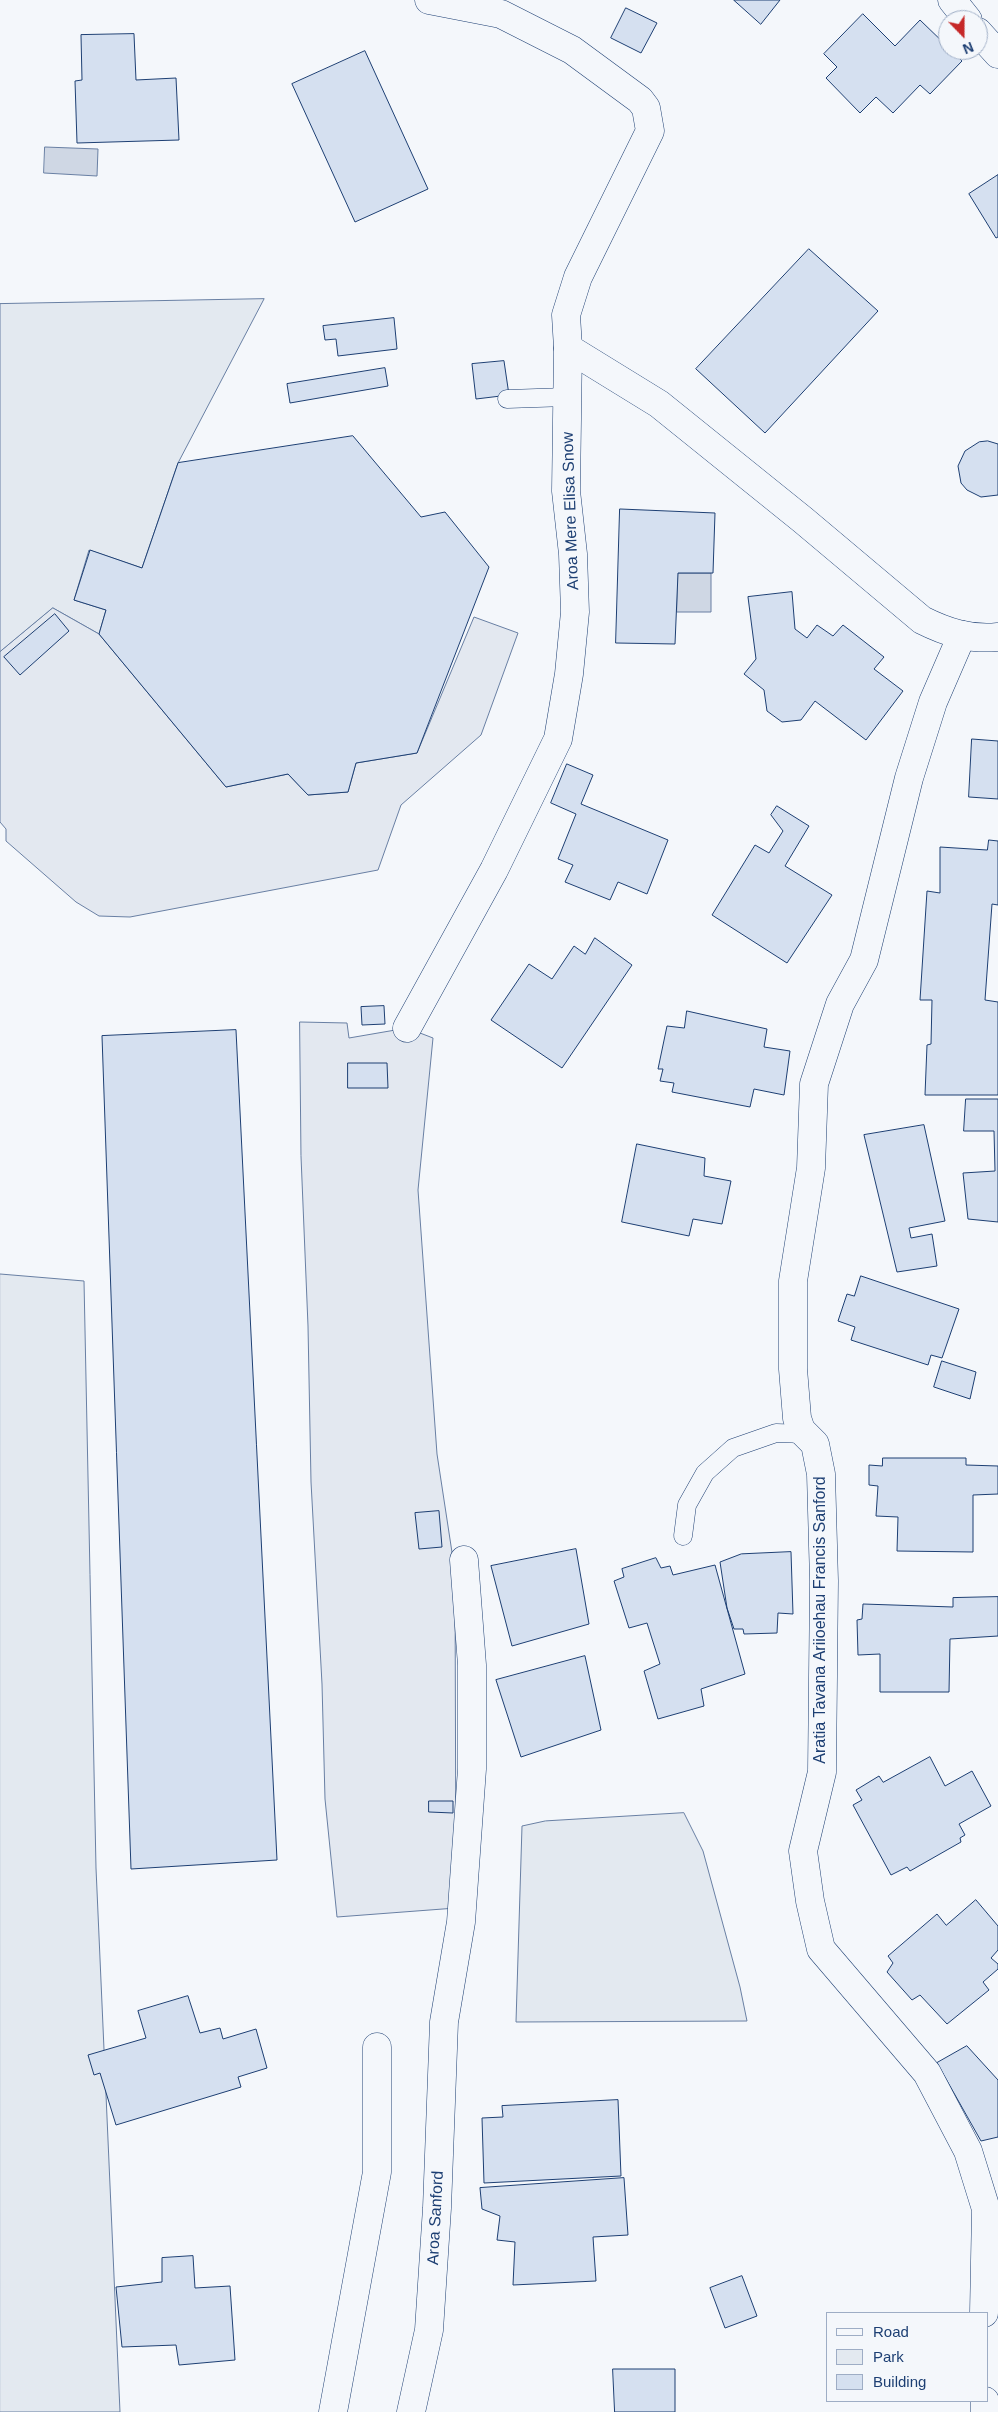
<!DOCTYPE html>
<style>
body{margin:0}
#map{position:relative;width:998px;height:2412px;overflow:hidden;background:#f4f7fb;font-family:Helvetica,sans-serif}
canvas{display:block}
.legend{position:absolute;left:826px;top:2312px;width:162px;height:90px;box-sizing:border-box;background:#f4f7fb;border:1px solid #9eadc5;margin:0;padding:6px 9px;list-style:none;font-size:15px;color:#1d3f73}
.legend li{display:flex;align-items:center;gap:10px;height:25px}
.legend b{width:25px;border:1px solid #9eadc5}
.north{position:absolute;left:938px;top:10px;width:50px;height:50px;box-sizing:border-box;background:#f4f7fb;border:1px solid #9eadc5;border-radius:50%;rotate:158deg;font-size:14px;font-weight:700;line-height:20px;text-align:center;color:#1d3f73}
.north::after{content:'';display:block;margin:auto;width:18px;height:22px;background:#c62828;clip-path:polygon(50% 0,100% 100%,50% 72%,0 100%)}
</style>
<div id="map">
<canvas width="998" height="2412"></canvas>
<ul class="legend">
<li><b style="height:6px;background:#f4f7fb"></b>Road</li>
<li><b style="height:14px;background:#e3e9f0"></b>Park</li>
<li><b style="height:14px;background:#d5e0f0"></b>Building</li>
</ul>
<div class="north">N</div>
</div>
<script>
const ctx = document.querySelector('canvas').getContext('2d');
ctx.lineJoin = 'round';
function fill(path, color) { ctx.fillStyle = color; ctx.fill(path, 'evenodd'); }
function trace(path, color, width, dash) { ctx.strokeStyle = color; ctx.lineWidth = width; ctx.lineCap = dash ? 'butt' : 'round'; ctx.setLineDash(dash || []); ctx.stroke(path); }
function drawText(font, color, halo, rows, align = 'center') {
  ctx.font = font + ' Helvetica,sans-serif'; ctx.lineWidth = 4; ctx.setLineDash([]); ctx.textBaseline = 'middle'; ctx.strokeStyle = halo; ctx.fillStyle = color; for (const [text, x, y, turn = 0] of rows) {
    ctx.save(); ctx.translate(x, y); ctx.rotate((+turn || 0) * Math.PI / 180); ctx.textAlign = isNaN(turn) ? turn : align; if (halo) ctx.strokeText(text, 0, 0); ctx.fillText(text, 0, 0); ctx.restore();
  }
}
const green = new Path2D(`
 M 264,299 L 178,463 L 142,568 L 89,550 L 74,600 L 106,610 L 99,634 L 53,608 L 0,652 L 0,304 Z
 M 0,1274 L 84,1281 L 96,1868 L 120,2412 L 0,2412 Z
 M 684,1813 L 703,1851 L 740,1987 L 747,2021 L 516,2022 L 522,1826 L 545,1821 Z`);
const parking = new Path2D(`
 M 53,608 L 99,634 L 226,787 L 288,774 L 308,795 L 348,792 L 356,763 L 417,753 L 474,617 L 518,633 L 481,735 L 401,805 L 378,870 L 130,917 L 99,916 L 76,902 L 6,841 L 6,829 L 0,822 L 0,652 Z
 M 300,1022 L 347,1023 L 349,1038 L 407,1028 L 433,1038 L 418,1190 L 437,1454 L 455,1572 L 456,1908 L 337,1917 L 325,1799 L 322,1684 L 311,1482 L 308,1326 L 301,1156 Z`);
const water = new Path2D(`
 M 45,147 L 98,149 L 97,176 L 44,173 Z
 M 678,573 L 711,573 L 711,612 L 677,612 Z`);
const building = new Path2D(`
 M 734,0 L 780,0 L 761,24 Z
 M 626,8 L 657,23 L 641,53 L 611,38 Z
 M 863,14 L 895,46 L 920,20 L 948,47 L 948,50 L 951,50 L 962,61 L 930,94 L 920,85 L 893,113 L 876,97 L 860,113 L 826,78 L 837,67 L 824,54 Z
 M 134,34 L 136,80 L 176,78 L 179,140 L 77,143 L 75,81 L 82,80 L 81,35 Z
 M 365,51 L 428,189 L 355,222 L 292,84 Z
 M 998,175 L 998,237 L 996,238 L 969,194 Z
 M 809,249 L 878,311 L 765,433 L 696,369 Z
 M 394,318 L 397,349 L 338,356 L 336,339 L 325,340 L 323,326 Z
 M 504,361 L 509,395 L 476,399 L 472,364 Z
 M 385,368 L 388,386 L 290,403 L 287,384 Z
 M 353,436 L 421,517 L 445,512 L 489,567 L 417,753 L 356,763 L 348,792 L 308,795 L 288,774 L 226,787 L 99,634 L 106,610 L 74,600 L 90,550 L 142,568 L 178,463 Z
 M 988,441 L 998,444 L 998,495 L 981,497 L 967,490 L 961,483 L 958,466 L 965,451 L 979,442 Z
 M 620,509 L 715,513 L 713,573 L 678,573 L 675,644 L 616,643 Z
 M 792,592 L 795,629 L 807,638 L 817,625 L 833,636 L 843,625 L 884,657 L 874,669 L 903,691 L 866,740 L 815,701 L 801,720 L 782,722 L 767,711 L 764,690 L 744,674 L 756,659 L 748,597 Z
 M 55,614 L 69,631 L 20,675 L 4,657 Z
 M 972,739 L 998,741 L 998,799 L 969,797 Z
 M 567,764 L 593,775 L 581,804 L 668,840 L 647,894 L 618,882 L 610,900 L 565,882 L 573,865 L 558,859 L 576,814 L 551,803 Z
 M 777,806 L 809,826 L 785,866 L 832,895 L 787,963 L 712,915 L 755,845 L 769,853 L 783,831 L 771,815 Z
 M 989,840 L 998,841 L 998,905 L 992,904 L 985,1000 L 998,1002 L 998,1095 L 925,1095 L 927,1045 L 931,1044 L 932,1000 L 920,1000 L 927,891 L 940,893 L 940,847 L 987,850 Z
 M 595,938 L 632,965 L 562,1068 L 491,1020 L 529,964 L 552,979 L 574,946 L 585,954 Z
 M 384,1006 L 385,1024 L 362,1025 L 361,1007 Z
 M 687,1011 L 767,1029 L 764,1047 L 790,1051 L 784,1095 L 754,1089 L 750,1107 L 672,1092 L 674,1083 L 660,1081 L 663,1069 L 658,1069 L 667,1026 L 684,1028 Z
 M 236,1030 L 277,1860 L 131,1869 L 102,1036 Z
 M 348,1063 L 387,1063 L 388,1088 L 348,1088 Z
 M 966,1099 L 998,1099 L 998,1222 L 968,1219 L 963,1173 L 995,1171 L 994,1131 L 964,1131 Z
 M 924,1125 L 945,1221 L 909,1228 L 911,1238 L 932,1234 L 937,1266 L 897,1272 L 864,1135 Z
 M 637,1144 L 705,1158 L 704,1176 L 731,1181 L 722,1224 L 693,1219 L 689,1236 L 622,1222 Z
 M 861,1276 L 959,1309 L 942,1358 L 931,1355 L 928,1365 L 851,1340 L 855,1327 L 838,1321 L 847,1294 L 854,1296 Z
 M 942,1361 L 976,1372 L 970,1399 L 934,1387 Z
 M 883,1458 L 966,1458 L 966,1465 L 998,1466 L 998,1494 L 973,1495 L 973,1552 L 897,1551 L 898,1517 L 876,1516 L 878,1486 L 869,1485 L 869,1465 L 882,1466 Z
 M 439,1511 L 442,1547 L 419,1549 L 415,1513 Z
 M 576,1549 L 589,1624 L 512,1646 L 491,1566 Z
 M 791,1552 L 793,1614 L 778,1613 L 777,1633 L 744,1634 L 743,1629 L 734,1629 L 727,1608 L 720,1562 L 741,1554 Z
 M 656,1558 L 661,1568 L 670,1566 L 673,1575 L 715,1565 L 745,1674 L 701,1689 L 704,1706 L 658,1719 L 644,1671 L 660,1664 L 647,1623 L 629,1628 L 614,1581 L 624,1577 L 622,1569 Z
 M 998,1597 L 998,1636 L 950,1639 L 949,1692 L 880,1692 L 880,1654 L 858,1655 L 857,1620 L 862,1619 L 863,1604 L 953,1607 L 953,1598 Z
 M 585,1656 L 601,1730 L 521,1757 L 496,1680 Z
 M 930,1757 L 945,1786 L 972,1771 L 991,1806 L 959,1824 L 965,1835 L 960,1838 L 961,1842 L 910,1871 L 907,1867 L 891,1875 L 853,1805 L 862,1800 L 856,1790 L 879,1776 L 883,1782 Z
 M 429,1801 L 453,1801 L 453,1813 L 429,1812 Z
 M 976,1900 L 998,1926 L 998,1950 L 991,1958 L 998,1964 L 998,1969 L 983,1982 L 989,1990 L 947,2024 L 920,1995 L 912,2000 L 887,1972 L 893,1963 L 888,1956 L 937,1914 L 946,1925 Z
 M 188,1996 L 200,2033 L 220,2028 L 223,2039 L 256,2029 L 267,2068 L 238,2077 L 241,2087 L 116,2125 L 100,2073 L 94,2075 L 88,2055 L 146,2038 L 138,2011 Z
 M 967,2046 L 998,2080 L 998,2137 L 981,2141 L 937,2063 Z
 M 618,2100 L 621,2176 L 484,2183 L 482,2118 L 503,2117 L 502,2106 Z
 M 624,2178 L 628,2235 L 593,2237 L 596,2281 L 513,2285 L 515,2242 L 497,2240 L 500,2216 L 482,2209 L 480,2188 Z
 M 193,2256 L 195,2288 L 230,2286 L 235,2360 L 179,2365 L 176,2345 L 122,2347 L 116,2287 L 162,2282 L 162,2258 Z
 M 742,2276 L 757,2316 L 725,2328 L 710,2288 Z
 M 613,2369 L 675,2369 L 675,2412 L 615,2412 Z`);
const lane = new Path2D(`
 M 507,399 L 567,397
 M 683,1536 L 687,1505 L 705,1473 L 733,1448 L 776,1433 L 807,1434`);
const street = new Path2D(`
 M 952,0 L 968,20
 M 978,32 L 998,54
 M 962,635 L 933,702 L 909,778 L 864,960 L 840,1004 L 814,1084 L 811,1168 L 793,1281 L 793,1369 L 797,1418 L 801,1430 L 815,1444 L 821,1474 L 824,1581 L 822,1772 L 803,1851 L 810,1901 L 821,1949 L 927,2073 L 968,2151 L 986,2209 L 984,2313
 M 407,1028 L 494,870 L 558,739 L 569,674 L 575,612 L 573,554 L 566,491 L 568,348 L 566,315 L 578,277 L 650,131 L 646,108 L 640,100 L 572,50 L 501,14 L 429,0
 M 985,2401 L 985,2412
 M 333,2412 L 377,2172 L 377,2047
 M 411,2412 L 429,2330 L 437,2208 L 444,2022 L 461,1922 L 472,1769 L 472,1665 L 464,1560`);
const secondary = new Path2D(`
 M 568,348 L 659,404 L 803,520 L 922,620 C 946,632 970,640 998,637`);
const streetNames = [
 ["Aroa Mere Elisa Snow",571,511,-92],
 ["Aratia Tavana Ariioehau Francis Sanford",821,1620,-90],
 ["Aroa Sanford",436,2218,-87]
];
fill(green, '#e3e9f0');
trace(green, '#687fa3', 1);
fill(parking, '#e3e8f0');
trace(parking, '#687fa3', 1);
fill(water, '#cfd7e4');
trace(water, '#687fa3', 1);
fill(building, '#d5e0f0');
trace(building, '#1d3f73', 1);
trace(lane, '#1d3f73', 19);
trace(street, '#1d3f73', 29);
trace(secondary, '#1d3f73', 29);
trace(lane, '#f4f7fb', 18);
trace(street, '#f4f7fb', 28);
trace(secondary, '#f4f7fb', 28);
drawText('16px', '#1d3f73', '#f4f7fb', streetNames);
</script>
